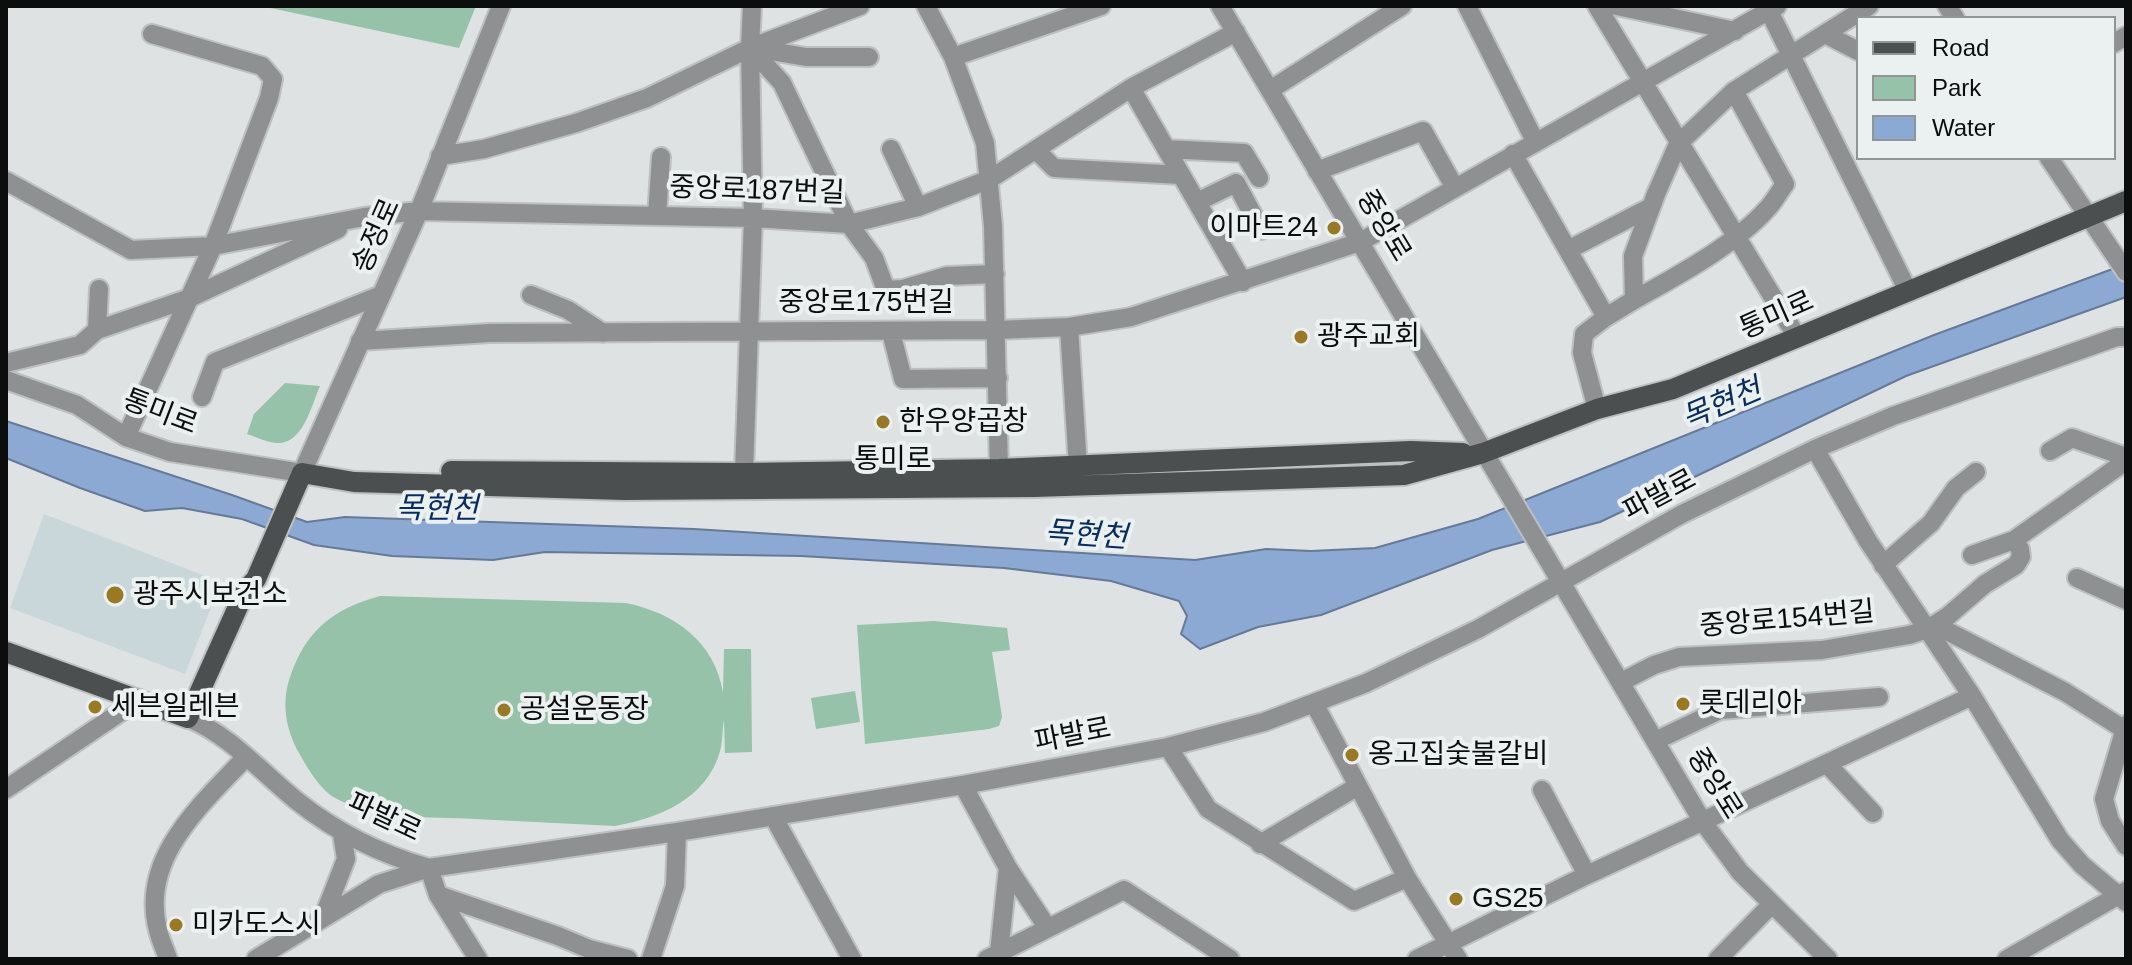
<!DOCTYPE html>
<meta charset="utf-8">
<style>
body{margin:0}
#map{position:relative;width:2132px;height:965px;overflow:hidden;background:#dee2e3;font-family:Arial,sans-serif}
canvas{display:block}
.frame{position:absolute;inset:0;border:8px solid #0c0d0d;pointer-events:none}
.legend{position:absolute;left:1856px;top:16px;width:260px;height:144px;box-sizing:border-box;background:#ebf0f0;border:2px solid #929595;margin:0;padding:10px 14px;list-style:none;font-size:24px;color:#0c0d0d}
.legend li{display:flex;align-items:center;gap:16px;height:40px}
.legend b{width:40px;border:2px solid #929595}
</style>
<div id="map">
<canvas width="2132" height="965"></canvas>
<div class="frame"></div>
<ul class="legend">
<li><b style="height:10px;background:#4c4f50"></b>Road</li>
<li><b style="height:22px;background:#95c2a9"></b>Park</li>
<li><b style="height:22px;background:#8ca9d4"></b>Water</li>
</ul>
</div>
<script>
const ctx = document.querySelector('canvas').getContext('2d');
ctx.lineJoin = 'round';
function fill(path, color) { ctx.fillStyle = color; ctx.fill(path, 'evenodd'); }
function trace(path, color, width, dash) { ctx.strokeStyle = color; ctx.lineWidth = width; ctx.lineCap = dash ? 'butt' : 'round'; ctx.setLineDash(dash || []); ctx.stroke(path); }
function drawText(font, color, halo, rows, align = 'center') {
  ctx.font = font + ' Arial,"Noto Sans KR",sans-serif'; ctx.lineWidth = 8; ctx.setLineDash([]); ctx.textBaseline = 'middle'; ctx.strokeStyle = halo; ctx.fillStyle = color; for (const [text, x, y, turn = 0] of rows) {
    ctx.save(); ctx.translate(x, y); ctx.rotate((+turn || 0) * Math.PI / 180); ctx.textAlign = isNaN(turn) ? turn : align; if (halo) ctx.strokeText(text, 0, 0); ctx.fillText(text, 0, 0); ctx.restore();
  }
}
const built = new Path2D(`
 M 44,514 L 221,582 L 185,674 L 10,608 Z`);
const green = new Path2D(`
 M 261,6 L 476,6 L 459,48 Z
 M 285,383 L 320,386 C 312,404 303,444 278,443 C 268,443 257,437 247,434 L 254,414 Z
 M 380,596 L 626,603 C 675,613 715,642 723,693 L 724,649 L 751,649 L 752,752 L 725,753 L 724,720 C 722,730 723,741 720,751 C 707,799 659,818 615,826 C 568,824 522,821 475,819 C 429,816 379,821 337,799 C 321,791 308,769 299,753 C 286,730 281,703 290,677 C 306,630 333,609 380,596 Z
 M 934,621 L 1007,628 L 1010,650 L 992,652 L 1002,717 L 999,726 L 989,729 L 865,744 L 857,625 Z
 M 855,691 L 860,722 L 816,729 L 811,698 Z`);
const water = new Path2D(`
 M 2126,264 L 2126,297 L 1906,376 L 1600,522 L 1492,550 L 1321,615 L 1258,627 L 1200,649 L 1181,634 L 1187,616 L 1179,601 L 1111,581 L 1004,568 L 801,556 L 545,552 L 493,560 L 392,556 L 314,545 L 242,519 L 182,508 L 145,511 L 80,488 L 6,458 L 6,421 L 232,495 L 307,522 L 345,517 L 694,529 L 1195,560 L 1266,549 L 1311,551 L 1375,548 L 1478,519 L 1934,335 Z`);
const minor = new Path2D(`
 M 926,6 L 953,57 L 985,143 L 993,226 L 999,469
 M 1220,6 L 1703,822 L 1740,872 L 1828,959
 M 1467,6 L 1535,141
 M 1597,6 L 1797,337
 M 1617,6 L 1735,31
 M 1947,6 L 1955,18
 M 1769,11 L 1908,291
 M 1825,34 L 1858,51
 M 2114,43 L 2126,36
 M 750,48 L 782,83 L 849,224 L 874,258 L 886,290 L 903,289 L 947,276 L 995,274
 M 753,48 L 806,57 L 869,57
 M 953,57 L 1101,6
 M 1131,88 L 1243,282
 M 1270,90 L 1402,6
 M 891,149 L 918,207
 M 1166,149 L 1244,153 L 1259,178
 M 1036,150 L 1054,168 L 1181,175
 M 1513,154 L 1606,317 L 1584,334 L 1582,353 L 1597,409
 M 440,156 L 484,149 L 576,123 L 647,98 L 750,48 L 860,6
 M 2049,158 L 2126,272
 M 1317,171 L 1423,131 L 1455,188
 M 6,181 L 131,250 L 213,246 L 364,217 L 419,211 L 753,218 L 849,224 L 918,207 L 990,179 L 1131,88 L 1236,32
 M 1197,202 L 1236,183 L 1261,230
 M 657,216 L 661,157
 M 1568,250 L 1651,207
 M 531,295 L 568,310 L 603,333
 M 1634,300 C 1675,277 1735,245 1767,209 C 1774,202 1779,192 1785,184 L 1734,91
 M 1606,317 L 1634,300 L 1633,256 L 1656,194 L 1678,144 L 1734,91 L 1869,6
 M 1069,327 L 1078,467
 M 97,330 L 99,289
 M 891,332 L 903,379 L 998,378
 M 360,341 L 490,333 L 996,330 L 1069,327 L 1131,317 L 1360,242 L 1777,6
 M 6,363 L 80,345 L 97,330 L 187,299 L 338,229
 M 6,380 L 77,405 L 126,437 L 170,452 L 302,473 L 419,211 L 501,6
 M 202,397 L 215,362 L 381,295
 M 126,437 L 213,246 L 269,98 L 273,79 L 262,66 L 152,34
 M 1815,449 L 1868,541 L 1972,696 L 2060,840 L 2082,865 L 2126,902
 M 2050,451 L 2072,438 L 2126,457
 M 744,473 L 753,218 L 750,48 L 752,6
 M 1972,555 L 2014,540
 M 1883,565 L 1931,523 L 1956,488 L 1976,472
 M 2077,578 L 2126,600
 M 1928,629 L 1947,631 L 2065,692 L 2125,730
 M 1621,682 L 1654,665 L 1679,657 L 1822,650 L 1909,635 L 1928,629 L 1948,616 L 1985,584 L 2016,565 L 2021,557 L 2020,549 L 2014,540 L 2126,461
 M 1315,705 L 1407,878 L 1458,959
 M 188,718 C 230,735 262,773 297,801 C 337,833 380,854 429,868 L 677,832 L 963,785 L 1168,747 L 1264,722 L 1366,683 L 1478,629 L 1682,514 L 1815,449 L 1893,416 L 2117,337 L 2126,337
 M 2126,725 L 2104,799 L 2110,821 L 2126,846
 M 1655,741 L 1720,710 L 1879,697
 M 1168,747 L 1208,809 L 1354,901 L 1407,878
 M 1828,765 L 1873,813
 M 963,785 L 1008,868 L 999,953
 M 6,789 L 140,699
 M 1542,790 L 1587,875
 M 773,816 L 852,959
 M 1260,844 L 1358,786
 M 429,868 L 438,895 L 478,959
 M 1008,868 L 1047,927
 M 438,895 L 558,936 L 589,949 L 628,959
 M 323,918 L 346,859 L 342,834
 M 168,959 C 165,949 160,940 158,930 C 139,858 202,804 246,757
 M 256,959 L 379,884 L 429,868
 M 651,959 L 675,886 L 677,832
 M 987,959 L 1124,890 L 1230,959
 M 1417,959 L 1587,875 L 1972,696
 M 1718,959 L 1771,905
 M 2007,959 L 2126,891`);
const major = new Path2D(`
 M 451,471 L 744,473 L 999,469 L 1411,451 L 1463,453
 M 302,473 L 354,482 L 624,490 L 1034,487 L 1404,475 L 1483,453 L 1597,409 L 1673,389 L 2126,201
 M 6,652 L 188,718 L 245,591 L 256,579 L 302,473`);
const markers = [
 [1334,228,8,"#9b7923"],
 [1301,337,8,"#9b7923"],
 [883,422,8,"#9b7923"],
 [115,595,10,"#9b7923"],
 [1683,704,8,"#9b7923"],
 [95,707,8,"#9b7923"],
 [504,710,8,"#9b7923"],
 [1352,755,8,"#9b7923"],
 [1456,899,8,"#9b7923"],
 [176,925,8,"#9b7923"]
];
const streetNames = [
 ["중앙로187번길",757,191,2],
 ["중앙로",1383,226,59],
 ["송정로",377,236,-66],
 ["중앙로175번길",866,303],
 ["통미로",1777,316,-24],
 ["통미로",160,413,21],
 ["통미로",893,460],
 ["파발로",1660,496,-28],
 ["중앙로154번길",1787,620,-5],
 ["파발로",1073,736,-11],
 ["중앙로",1714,784,58],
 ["파발로",384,818,25]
];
const poiNames = [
 ["이마트24",1318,228,"right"],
 ["광주교회",1317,337],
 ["한우양곱창",899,422],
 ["광주시보건소",133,595],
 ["롯데리아",1699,704],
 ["세븐일레븐",111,707],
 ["공설운동장",520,710],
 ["옹고집숯불갈비",1368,755],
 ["GS25",1472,899],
 ["미카도스시",192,925]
];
const waterNames = [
 ["목현천",1722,405,-23],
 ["목현천",437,510],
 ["목현천",1086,536,4]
];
fill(built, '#cad7da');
fill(green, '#95c2a9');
fill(water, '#8ca9d4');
trace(water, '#667a98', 2);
trace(minor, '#bcc0c1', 22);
trace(major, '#bcc0c1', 24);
trace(minor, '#8f9091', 18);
trace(major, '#4c4f50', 20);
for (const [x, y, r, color] of markers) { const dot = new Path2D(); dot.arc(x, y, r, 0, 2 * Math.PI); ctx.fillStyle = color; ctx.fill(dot); trace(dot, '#ebf0f0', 3); }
drawText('28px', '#0c0d0d', '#ebf0f0', streetNames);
drawText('28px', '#0c0d0d', '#ebf0f0', poiNames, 'left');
drawText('italic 30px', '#072d61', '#ebf0f0', waterNames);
</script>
